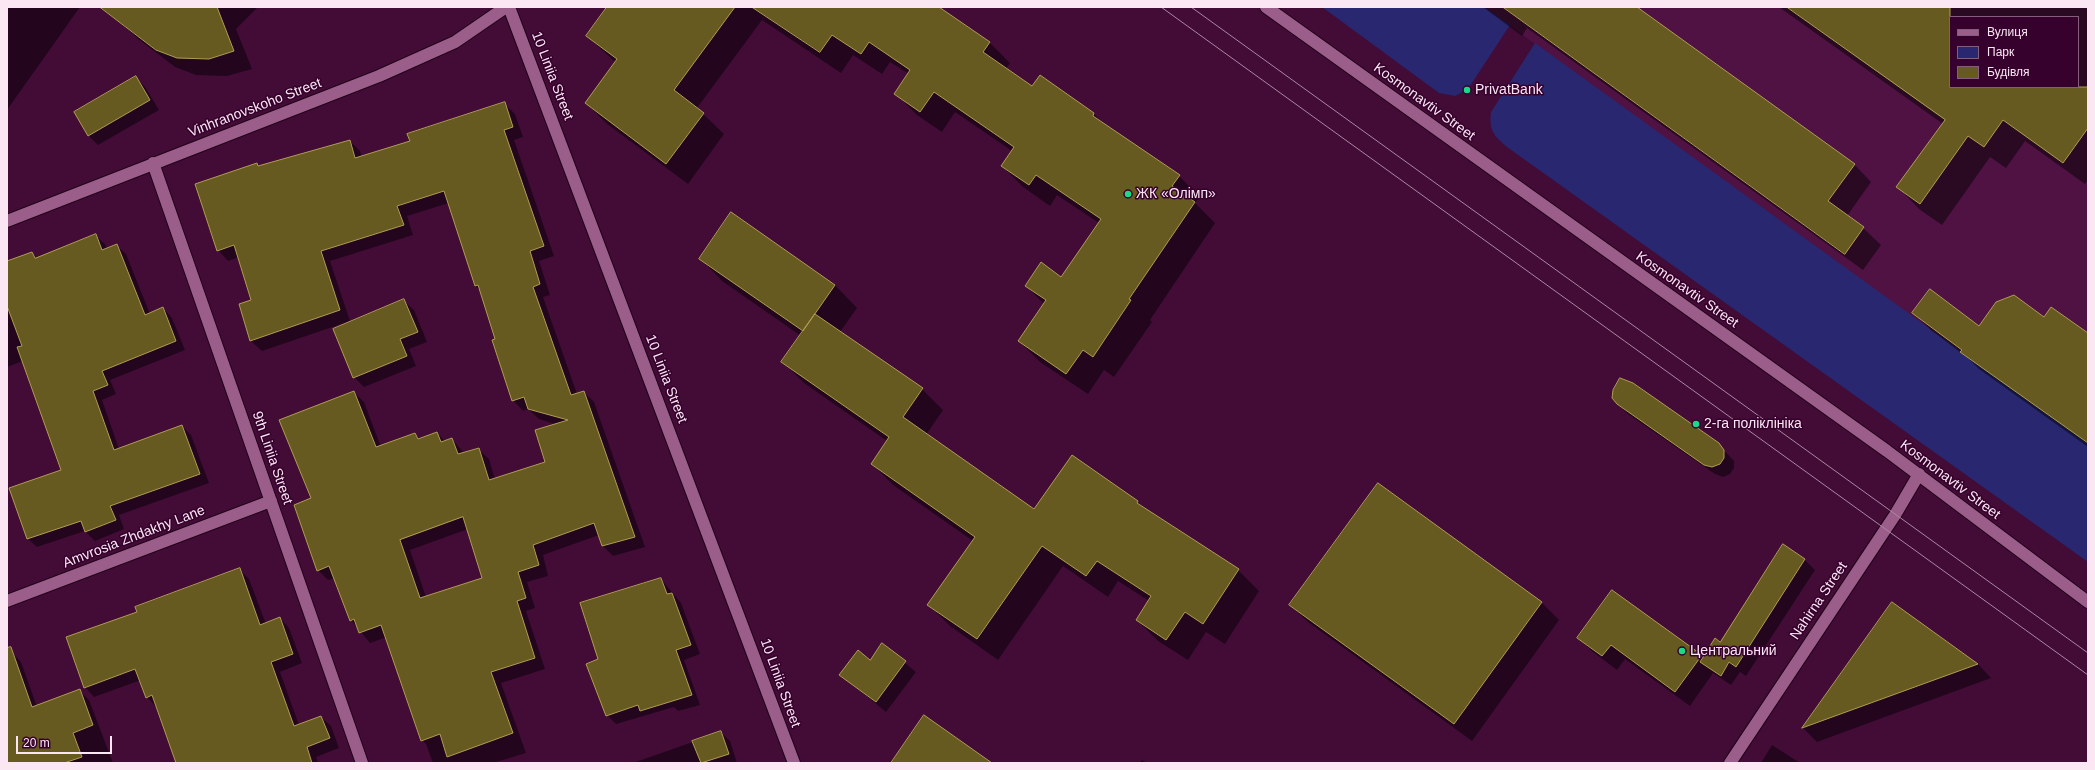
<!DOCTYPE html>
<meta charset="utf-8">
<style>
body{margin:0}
#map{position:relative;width:2095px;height:770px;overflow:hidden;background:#420c37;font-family:Helvetica,sans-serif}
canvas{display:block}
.frame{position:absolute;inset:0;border:8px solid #fbe6f4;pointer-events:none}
.legend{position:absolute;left:1949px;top:16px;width:130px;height:72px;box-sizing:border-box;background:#36012c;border:1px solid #855d7c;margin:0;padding:5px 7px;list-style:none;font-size:12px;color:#fbe6f4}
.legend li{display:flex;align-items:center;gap:8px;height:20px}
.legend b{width:20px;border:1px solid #855d7c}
.scale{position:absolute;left:16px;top:736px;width:96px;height:18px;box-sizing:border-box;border:2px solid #fbe6f4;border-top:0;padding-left:5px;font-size:12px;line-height:14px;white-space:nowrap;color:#fbe6f4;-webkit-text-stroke:3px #36012c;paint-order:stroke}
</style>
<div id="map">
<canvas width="2095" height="770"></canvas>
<div class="frame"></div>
<ul class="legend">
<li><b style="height:5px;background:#9b5e8a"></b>Вулиця</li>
<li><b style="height:11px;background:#282770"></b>Парк</li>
<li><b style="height:11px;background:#665a20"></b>Будівля</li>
</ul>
<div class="scale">20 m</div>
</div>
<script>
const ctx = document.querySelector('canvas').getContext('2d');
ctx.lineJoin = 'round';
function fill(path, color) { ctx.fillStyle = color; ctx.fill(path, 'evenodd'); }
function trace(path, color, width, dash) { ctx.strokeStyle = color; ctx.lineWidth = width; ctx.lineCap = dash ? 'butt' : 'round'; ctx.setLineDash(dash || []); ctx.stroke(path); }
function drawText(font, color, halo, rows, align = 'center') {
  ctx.font = font + ' Helvetica,sans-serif'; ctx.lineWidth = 3; ctx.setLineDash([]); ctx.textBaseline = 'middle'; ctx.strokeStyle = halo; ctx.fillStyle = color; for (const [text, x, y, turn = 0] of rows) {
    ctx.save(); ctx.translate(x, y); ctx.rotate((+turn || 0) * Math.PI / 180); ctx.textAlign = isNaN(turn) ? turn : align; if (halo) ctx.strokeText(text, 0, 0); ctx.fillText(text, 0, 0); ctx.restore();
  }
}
const built = new Path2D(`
 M 1484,7 L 2088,7 L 2088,443 L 1960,352 ZM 1950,17 L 2078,17 L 2078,87 L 1950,87 Z`);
const green = new Path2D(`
 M 1322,7 L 1484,7 L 1510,25 L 1468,89 L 1455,96 L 1439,93 Z
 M 1535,43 L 2088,443 L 2088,562 L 1507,147 C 1493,135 1489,130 1491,112 Z`);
const shadow = new Path2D(`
 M 7,7 L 80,7 L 7,110 Z
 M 127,7 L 258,7 L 236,29 L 252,69 L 227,76 L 196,75 L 175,67 L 137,38 L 119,20 Z
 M 608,7 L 937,7 L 989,42 L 1010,63 L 1006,69 L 1033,88 L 1040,77 L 1094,114 L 1106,126 L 1179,176 L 1200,197 L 1195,203 L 1215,223 L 1150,320 L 1152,322 L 1114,377 L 1104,370 L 1088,394 L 1040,362 L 1019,341 L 1044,304 L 1026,286 L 1062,278 L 1099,223 L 1057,195 L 1050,206 L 1023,187 L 1002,166 L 1012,151 L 955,112 L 942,132 L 917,115 L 896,94 L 909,74 L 890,62 L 882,74 L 853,55 L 841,73 L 762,20 L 697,108 L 724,134 L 688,184 L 607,124 L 586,103 L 616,63 L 587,36 Z
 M 1483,7 L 1636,7 L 1854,164 L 1871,182 L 1847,216 L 1863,228 L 1881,245 L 1863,270 L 1527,28 L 1522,36 Z
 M 1779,7 L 2088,7 L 2088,180 L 2085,184 L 2025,141 L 2006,168 L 1990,157 L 1942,225 L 1919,209 L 1898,187 L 1943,124 ZM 1950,17 L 2078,17 L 2078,87 L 1950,87 Z
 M 136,77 L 145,87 L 159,110 L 98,145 L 88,135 Z
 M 505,104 L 515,114 L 523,137 L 514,140 L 554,256 L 539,261 L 550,295 L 543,297 L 577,394 L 584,392 L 594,402 L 645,547 L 613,556 L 603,546 L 599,535 L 543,555 L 548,576 L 527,582 L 535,608 L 526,611 L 545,669 L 501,683 L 526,753 L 493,763 L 433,763 L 426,744 L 422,740 L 387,637 L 370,643 L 351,620 L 335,578 L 328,580 L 318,570 L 312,499 L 354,392 L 364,402 L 381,447 L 415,434 L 420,439 L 437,433 L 446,442 L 452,439 L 464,453 L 478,449 L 489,459 L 495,479 L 546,462 L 558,425 L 539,419 L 528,409 L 523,411 L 513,400 L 481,291 L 475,286 L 449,203 L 407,216 L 413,235 L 330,261 L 350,321 L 262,351 L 251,341 L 240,305 L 253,300 L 239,257 L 228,261 L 218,250 L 257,164 L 259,166 L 350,141 L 360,151 L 362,157 L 411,142 ZM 468,529 L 483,578 L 426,597 L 410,550 Z
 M 95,235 L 105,244 L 107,249 L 116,245 L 126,254 L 150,314 L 163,308 L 172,318 L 185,350 L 110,380 L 116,394 L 102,400 L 119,449 L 182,426 L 191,435 L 209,483 L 119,515 L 124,529 L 95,541 L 85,531 L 37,547 L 27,538 L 63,470 L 23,361 L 7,367 L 7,262 L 32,253 L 37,258 Z
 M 700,258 L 835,285 L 857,308 L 840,332 L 922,389 L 943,410 L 926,435 L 1034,510 L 1137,502 L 1144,508 L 1238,570 L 1259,591 L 1225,644 L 1206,632 L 1188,660 L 1158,641 L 1137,620 L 1149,601 L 1118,581 L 1108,597 L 1063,566 L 998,660 L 950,626 L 929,605 L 973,541 L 893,485 L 872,464 L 887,441 L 804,383 L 783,362 L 801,336 L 722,281 Z
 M 404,301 L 414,310 L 427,342 L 409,349 L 416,366 L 364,387 L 354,377 Z
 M 1913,313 L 1979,328 L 2045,318 L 2088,335 L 2088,447 L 1979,369 L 1969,359 L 1931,330 Z
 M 1618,404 L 1718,444 L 1734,461 L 1734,468 L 1730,474 L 1723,477 L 1715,474 L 1628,414 Z
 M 1783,546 L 1805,560 L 1815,570 L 1746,676 L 1740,672 L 1731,685 L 1713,673 L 1690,706 L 1625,659 L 1617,670 L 1593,652 L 1578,638 L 1613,591 L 1704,658 L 1721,643 Z
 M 239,569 L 249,579 L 266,624 L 280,618 L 289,628 L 302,663 L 280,672 L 299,725 L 321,717 L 331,726 L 339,748 L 316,757 L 318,763 L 177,763 L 156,707 L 147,697 L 141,680 L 94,697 L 85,687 L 138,612 Z
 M 661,579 L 681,603 L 700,654 L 684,660 L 700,705 L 678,711 L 674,707 L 616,724 L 607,715 L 599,660 Z
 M 1541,602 L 1559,620 L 1472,741 L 1308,622 L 1290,605 Z
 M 1892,603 L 1978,664 L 1991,678 L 1817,742 L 1803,728 Z
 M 882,644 L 916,672 L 886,712 L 841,675 L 870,661 Z
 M 12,652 L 21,662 L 37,707 L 80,691 L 89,700 L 113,763 L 7,763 L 7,653 Z
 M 721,732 L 730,741 L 737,763 L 633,763 Z
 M 1772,745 L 1800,763 L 1761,763 Z
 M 1142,760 L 1147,763 L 1140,763 Z`);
const building = new Path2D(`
 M 100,7 L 217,7 L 234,51 L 209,59 L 177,58 L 156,50 Z
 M 607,7 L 735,7 L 674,90 L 704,113 L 666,164 L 585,103 L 617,59 L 586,36 Z
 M 752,7 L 939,7 L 990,42 L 983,52 L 1032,86 L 1040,75 L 1094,113 L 1093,116 L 1180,175 L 1172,186 L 1195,202 L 1129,299 L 1131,300 L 1093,357 L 1083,350 L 1066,374 L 1018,341 L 1046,300 L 1025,286 L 1041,262 L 1061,277 L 1101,219 L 1036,175 L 1029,185 L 1001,166 L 1014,147 L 934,92 L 920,112 L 894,94 L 910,70 L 869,42 L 861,54 L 832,35 L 820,52 Z
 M 1503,7 L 1637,7 L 1855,164 L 1828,201 L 1864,227 L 1845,254 Z
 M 1787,7 L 1950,7 L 1950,87 L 2088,87 L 2088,128 L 2063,163 L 2003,120 L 1984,147 L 1968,136 L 1920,204 L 1896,187 L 1945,120 Z
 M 136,76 L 150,100 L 88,136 L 74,112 Z
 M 505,102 L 513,127 L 504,130 L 544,246 L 530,251 L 540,284 L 533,287 L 571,395 L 584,391 L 635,537 L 602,546 L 594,523 L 533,545 L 539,565 L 518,572 L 526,598 L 517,601 L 535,658 L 491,672 L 513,733 L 447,757 L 440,734 L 421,741 L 381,625 L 359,633 L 354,619 L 350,621 L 329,566 L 317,571 L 294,505 L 311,498 L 279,420 L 354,391 L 376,447 L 415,433 L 418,439 L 437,432 L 441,442 L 452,438 L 458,454 L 479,448 L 489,480 L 545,462 L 535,430 L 568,420 L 528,409 L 524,397 L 512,401 L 492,340 L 495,339 L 478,285 L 475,286 L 444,191 L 397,206 L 404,225 L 321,251 L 340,310 L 250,341 L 239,304 L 251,300 L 234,245 L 217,251 L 195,184 L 257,163 L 258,166 L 350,140 L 355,158 L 410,141 L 407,134 ZM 463,517 L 482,578 L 420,598 L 400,540 Z
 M 731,212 L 835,285 L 803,331 L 699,259 Z
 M 96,234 L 102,250 L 117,244 L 145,315 L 163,307 L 176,341 L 102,371 L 108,385 L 93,391 L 114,450 L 182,425 L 200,474 L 110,506 L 116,520 L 85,532 L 81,521 L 27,539 L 9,488 L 61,470 L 17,347 L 22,346 L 7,306 L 7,261 L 32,252 L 35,258 Z
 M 1930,289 L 1979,326 L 1996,302 L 2014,295 L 2044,317 L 2051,307 L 2088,333 L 2088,443 L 1960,352 L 1962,350 L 1912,313 Z
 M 404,299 L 418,332 L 400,339 L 407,356 L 353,378 L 333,329 Z
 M 815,314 L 923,388 L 903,417 L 1034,509 L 1072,455 L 1138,501 L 1137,503 L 1239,569 L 1203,624 L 1185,612 L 1166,640 L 1136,620 L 1151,596 L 1097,561 L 1086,576 L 1042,546 L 977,639 L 927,605 L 975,537 L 871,464 L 889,437 L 781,362 Z
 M 1620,378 L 1633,383 L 1719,443 L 1724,450 L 1724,458 L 1720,464 L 1712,467 L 1704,465 L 1617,404 L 1612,398 L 1613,390 Z
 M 1378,483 L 1542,602 L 1454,724 L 1289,605 Z
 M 1783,544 L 1805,559 L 1736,667 L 1729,662 L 1721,676 L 1700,662 L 1715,638 L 1720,642 Z
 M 240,568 L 260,625 L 280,617 L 293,654 L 271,662 L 294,726 L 321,716 L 330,738 L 307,747 L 312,763 L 176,763 L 152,695 L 146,698 L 135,669 L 84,688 L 66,637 L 137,612 L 135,607 Z
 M 661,578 L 667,594 L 672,593 L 691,645 L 676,650 L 692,695 L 640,711 L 638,705 L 606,716 L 586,664 L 598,659 L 580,603 Z
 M 1612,590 L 1702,655 L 1675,692 L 1611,645 L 1602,656 L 1577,638 Z
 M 1892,602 L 1978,664 L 1802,728 Z
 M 882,643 L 906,661 L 876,702 L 839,675 L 858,650 L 870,660 Z
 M 11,647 L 32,707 L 80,689 L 93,725 L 73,733 L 82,757 L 64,763 L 7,763 L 7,648 Z
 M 924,715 L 992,763 L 891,763 Z
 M 721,731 L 729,754 L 701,763 L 692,741 Z`);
const street = new Path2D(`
 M 509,7 L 794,763
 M 153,163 L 362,763
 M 7,221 L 379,76 L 455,42 L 506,7
 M 7,601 L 271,501
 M 1730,763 L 1895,515 L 1919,474`);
const secondary = new Path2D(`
 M 1266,7 L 1887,451 L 2088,602`);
const tram = new Path2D(`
 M 1161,7 L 2088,675
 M 1191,7 L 2088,653`);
const markers = [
 [1467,90,4,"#1ad988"],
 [1128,194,4,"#1ad988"],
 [1696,424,4,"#1ad988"],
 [1682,651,4,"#1ad988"]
];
const streetNames = [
 ["10 Liniia Street",552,76,69],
 ["Kosmonavtiv Street",1424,102,36],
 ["Vinhranovskoho Street",255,108,-21],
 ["Kosmonavtiv Street",1687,290,35],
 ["10 Liniia Street",666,379,69],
 ["9th Liniia Street",272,458,71],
 ["Kosmonavtiv Street",1950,480,37],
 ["Amvrosia Zhdakhy Lane",134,537,-21],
 ["Nahirna Street",1819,601,-56],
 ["10 Liniia Street",780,683,70]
];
const poiNames = [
 ["PrivatBank",1475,90],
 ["ЖК «Олімп»",1136,194],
 ["2-га поліклініка",1704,424],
 ["Центральний",1690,651]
];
fill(built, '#4f1243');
fill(green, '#282770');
fill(shadow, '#0007');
fill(building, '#665a20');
trace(building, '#ae9d52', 1);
trace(street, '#22001b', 14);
trace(secondary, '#22001b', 14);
trace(street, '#9b5e8a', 12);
trace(secondary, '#9b5e8a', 12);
trace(tram, '#ab87a2', 1);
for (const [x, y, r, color] of markers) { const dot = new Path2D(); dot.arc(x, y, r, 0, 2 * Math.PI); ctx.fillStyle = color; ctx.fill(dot); trace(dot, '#36012c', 1.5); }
drawText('14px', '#fbe6f4', '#36012c', streetNames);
drawText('14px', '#fbe6f4', '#36012c', poiNames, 'left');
</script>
